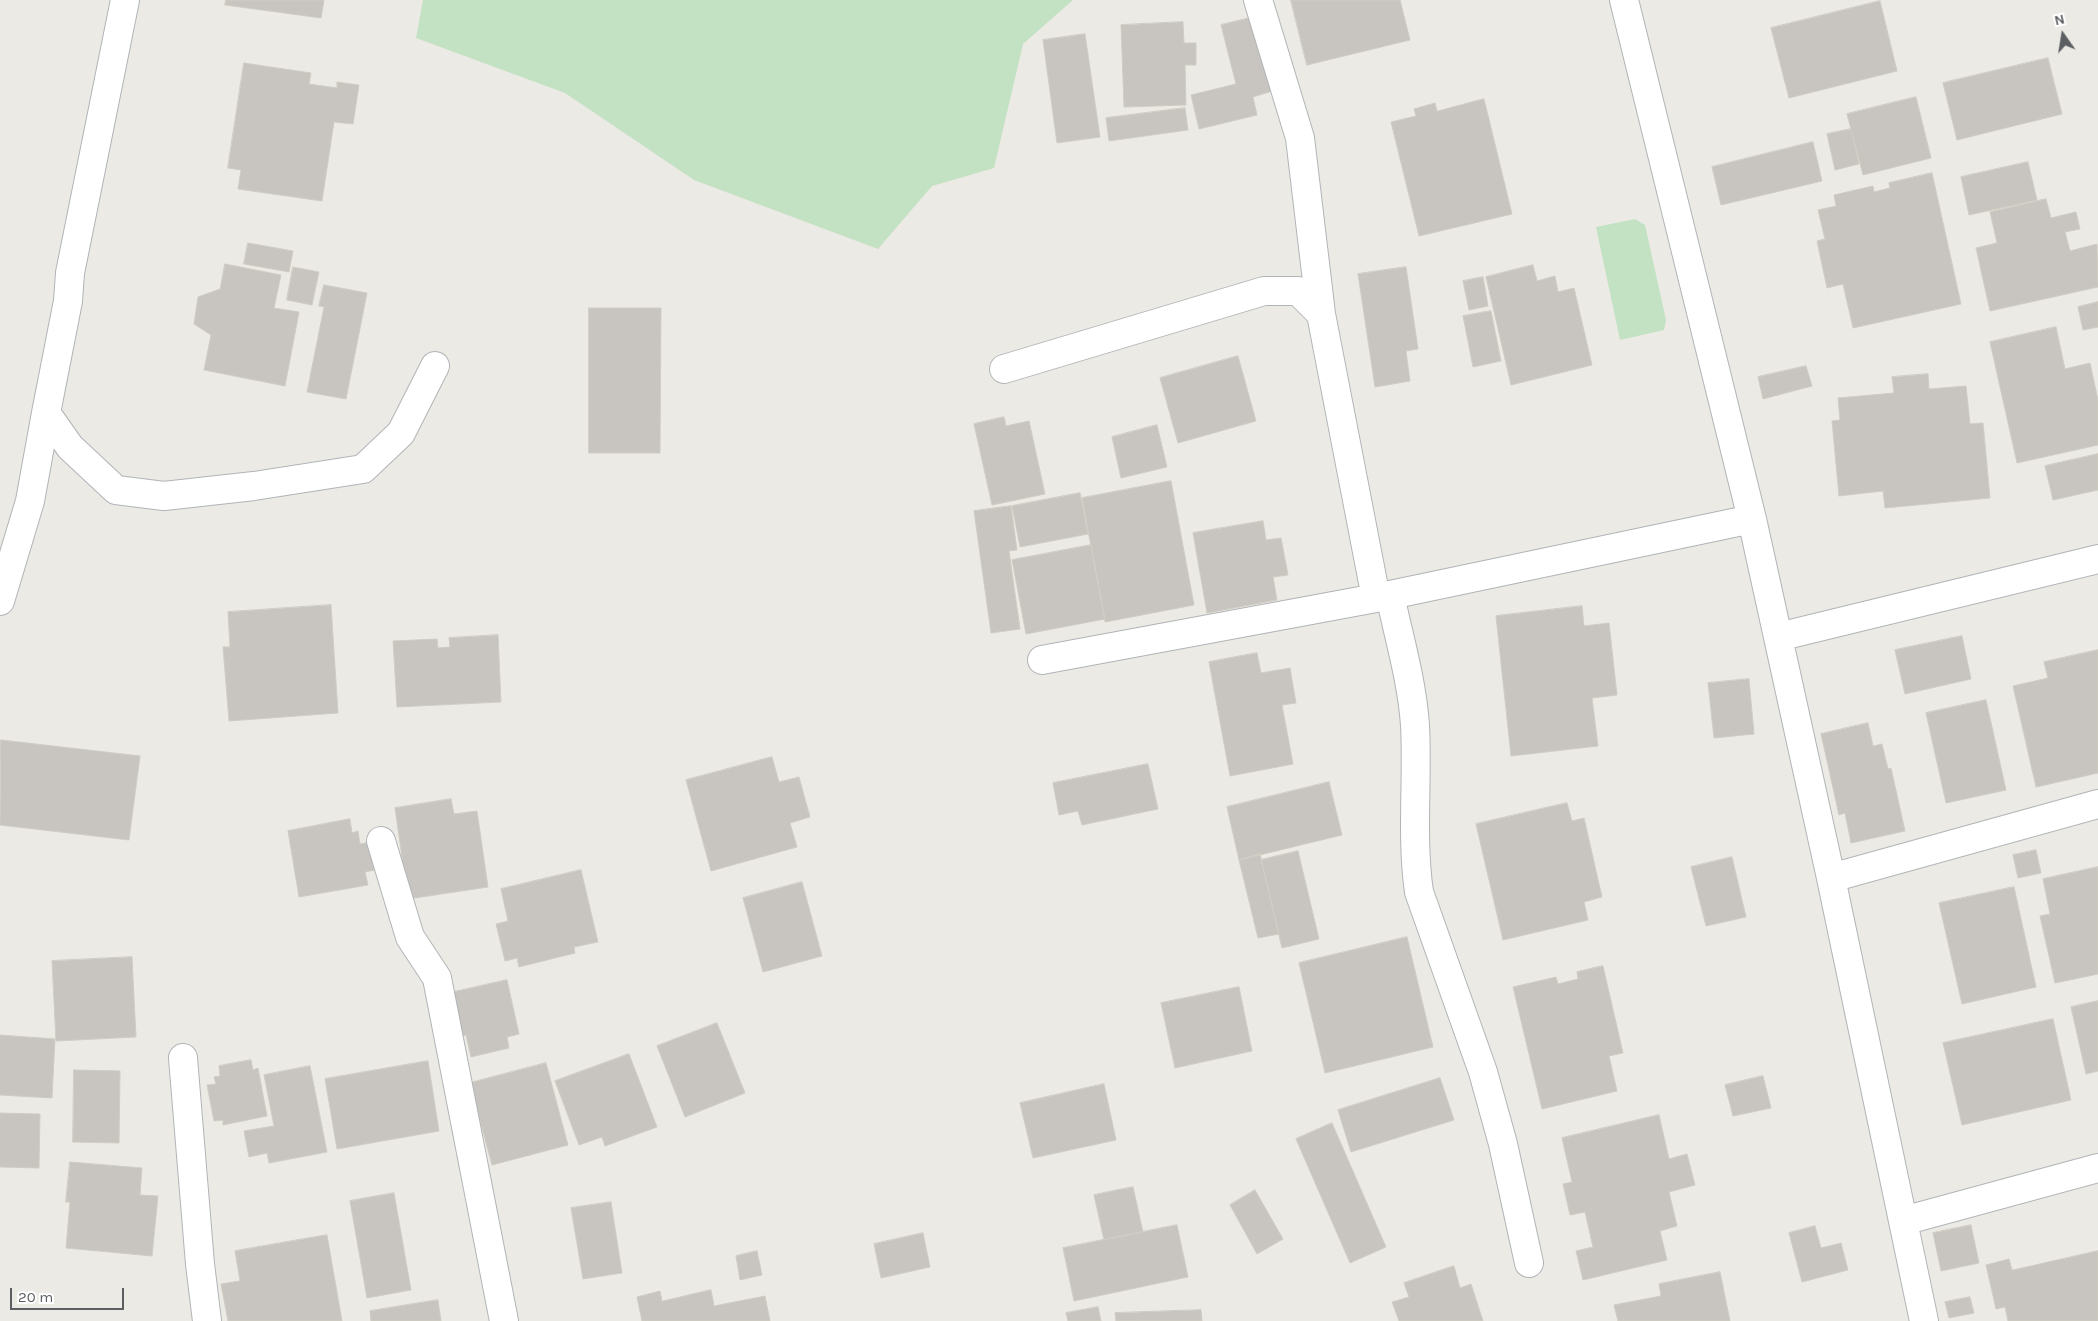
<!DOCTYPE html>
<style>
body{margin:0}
#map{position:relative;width:2098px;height:1321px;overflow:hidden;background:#eceae4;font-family:Karla,sans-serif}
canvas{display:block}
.north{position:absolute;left:2038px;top:10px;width:50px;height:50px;-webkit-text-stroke:4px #fff;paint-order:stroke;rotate:347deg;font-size:14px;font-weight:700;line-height:20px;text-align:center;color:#5c5f62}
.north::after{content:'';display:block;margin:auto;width:18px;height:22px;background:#5c5f62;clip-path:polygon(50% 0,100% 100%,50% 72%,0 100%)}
.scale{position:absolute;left:10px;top:1288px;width:114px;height:22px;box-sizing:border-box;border:2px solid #5c5f62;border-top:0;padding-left:6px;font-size:15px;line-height:18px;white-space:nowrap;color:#5c5f62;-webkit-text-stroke:4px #fff;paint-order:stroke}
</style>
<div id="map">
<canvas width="2098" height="1321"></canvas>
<div class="north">N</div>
<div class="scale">20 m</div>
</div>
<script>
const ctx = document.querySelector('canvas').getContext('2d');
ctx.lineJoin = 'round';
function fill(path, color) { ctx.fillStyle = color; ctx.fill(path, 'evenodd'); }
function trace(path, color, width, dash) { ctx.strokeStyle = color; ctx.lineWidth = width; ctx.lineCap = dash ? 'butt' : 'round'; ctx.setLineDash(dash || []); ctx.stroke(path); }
const green = new Path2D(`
 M 423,0 L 1073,0 L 1023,44 L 994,168 L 932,186 L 878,249 L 694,180 L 565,93 L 416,38 Z
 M 1635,219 L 1645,225 L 1666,320 L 1664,330 L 1620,340 L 1596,227 Z`);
const building = new Path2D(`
 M 226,0 L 324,0 L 321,18 L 225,5 Z
 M 1291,0 L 1400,0 L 1410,40 L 1307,65 Z
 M 1880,1 L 1897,71 L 1789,98 L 1771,28 Z
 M 1254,17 L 1272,91 L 1253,97 L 1257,115 L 1199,129 L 1191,95 L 1236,84 L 1221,25 Z
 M 1183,22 L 1184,43 L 1196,43 L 1196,65 L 1185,65 L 1186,105 L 1124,107 L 1121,25 Z
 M 1085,34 L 1100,137 L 1057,143 L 1043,40 Z
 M 2048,58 L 2062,114 L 1957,140 L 1943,83 Z
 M 244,63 L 311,73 L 309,84 L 337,88 L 337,82 L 359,85 L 353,124 L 334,122 L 322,201 L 238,189 L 241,170 L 228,168 Z
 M 1916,97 L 1931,158 L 1863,175 L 1847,114 Z
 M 1484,99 L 1512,214 L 1419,236 L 1391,122 L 1416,116 L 1414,109 L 1435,103 L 1437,111 Z
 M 1185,108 L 1188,130 L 1109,141 L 1106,118 Z
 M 1851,129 L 1859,164 L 1835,170 L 1827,134 Z
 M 1813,142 L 1822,181 L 1721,205 L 1712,167 Z
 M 2028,162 L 2037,200 L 1969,215 L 1961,177 Z
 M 1932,173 L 1961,304 L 1853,328 L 1843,284 L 1827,288 L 1817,241 L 1825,239 L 1818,210 L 1836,206 L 1834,195 L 1873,186 L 1874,192 L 1890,188 L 1889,183 Z
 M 2046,199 L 2051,218 L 2076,212 L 2080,229 L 2065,232 L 2070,251 L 2097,244 L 2098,287 L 1990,311 L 1976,248 L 1997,243 L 1990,212 Z
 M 248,243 L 293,251 L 289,272 L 244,264 Z
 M 225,264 L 281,275 L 274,308 L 299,312 L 285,386 L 204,370 L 211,335 L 194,324 L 198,297 L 220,289 Z
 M 1533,265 L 1537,281 L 1555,276 L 1558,292 L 1574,288 L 1592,365 L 1511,385 L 1486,277 Z
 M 293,267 L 319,272 L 312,305 L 287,300 Z
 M 1406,267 L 1418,349 L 1406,351 L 1410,381 L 1375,387 L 1358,274 Z
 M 1483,277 L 1488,306 L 1469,310 L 1463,281 Z
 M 324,285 L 367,293 L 346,399 L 307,392 L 324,307 L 319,306 Z
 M 2098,302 L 2098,327 L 2083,330 L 2078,307 Z
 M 589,308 L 661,308 L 660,453 L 589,453 Z
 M 1491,311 L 1501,361 L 1473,367 L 1463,316 Z
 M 2056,327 L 2065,369 L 2090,363 L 2098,400 L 2098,445 L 2017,463 L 1990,342 Z
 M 1238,356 L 1256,421 L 1178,443 L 1160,378 Z
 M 1806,366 L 1812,386 L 1763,399 L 1758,377 Z
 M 1928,374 L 1929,389 L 1966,386 L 1970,424 L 1983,423 L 1990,498 L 1885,508 L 1883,491 L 1839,496 L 1832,421 L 1840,420 L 1838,398 L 1894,393 L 1892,377 Z
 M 1004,417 L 1006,426 L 1029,421 L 1045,494 L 992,505 L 974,424 Z
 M 1157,425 L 1167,467 L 1121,478 L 1112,437 Z
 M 2098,454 L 2098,490 L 2053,500 L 2045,466 Z
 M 1171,481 L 1194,605 L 1105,622 L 1082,498 Z
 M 1080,493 L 1088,534 L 1020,547 L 1012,506 Z
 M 1011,506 L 1017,550 L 1009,551 L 1020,629 L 991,633 L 974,511 Z
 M 1263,521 L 1266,540 L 1281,538 L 1288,575 L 1273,577 L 1277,600 L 1207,613 L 1193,533 Z
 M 1091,545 L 1105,619 L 1026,634 L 1012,560 Z
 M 331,605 L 338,713 L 229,721 L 223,647 L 230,647 L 228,612 Z
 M 1582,606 L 1584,626 L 1609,623 L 1617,695 L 1592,698 L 1598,746 L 1511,756 L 1496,616 Z
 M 498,635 L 501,702 L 397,707 L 393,641 L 437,639 L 438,648 L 450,647 L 449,638 Z
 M 1962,636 L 1971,679 L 1905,694 L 1895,650 Z
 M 2098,650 L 2098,773 L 2036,787 L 2013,686 L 2048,678 L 2044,662 Z
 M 1257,653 L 1261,673 L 1290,668 L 1296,703 L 1282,705 L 1293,764 L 1230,776 L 1209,662 Z
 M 1749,679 L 1754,734 L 1714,738 L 1708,683 Z
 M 1986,700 L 2006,790 L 1946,803 L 1926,713 Z
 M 1868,723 L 1873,746 L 1882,744 L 1888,769 L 1891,768 L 1905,831 L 1851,843 L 1845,813 L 1839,815 L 1821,734 Z
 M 1,740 L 140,756 L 129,840 L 0,825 Z
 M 772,757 L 779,782 L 799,777 L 810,817 L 790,823 L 797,847 L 711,871 L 686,780 Z
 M 1148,764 L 1158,809 L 1082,825 L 1078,811 L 1059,815 L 1053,783 Z
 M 1329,782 L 1342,835 L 1239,860 L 1227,807 Z
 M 451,799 L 454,814 L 477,811 L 488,887 L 408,899 L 395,808 Z
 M 1567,803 L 1572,821 L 1584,818 L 1602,897 L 1584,902 L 1588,920 L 1503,940 L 1476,824 Z
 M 350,819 L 352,833 L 358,831 L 360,844 L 370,842 L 375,870 L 365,872 L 368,885 L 299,897 L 288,831 Z
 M 2036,850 L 2041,873 L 2018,878 L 2013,855 Z
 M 1298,851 L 1319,939 L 1282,948 L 1261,860 Z
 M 1260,854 L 1279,934 L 1258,938 L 1239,860 Z
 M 1732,857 L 1746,917 L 1706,926 L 1691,867 Z
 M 2098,867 L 2098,974 L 2055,983 L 2040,916 L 2050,914 L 2043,879 Z
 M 581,870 L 598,942 L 574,947 L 575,953 L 519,967 L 517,958 L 505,961 L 496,924 L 508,921 L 501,889 Z
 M 802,882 L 822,956 L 763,972 L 743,898 Z
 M 2014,887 L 2036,987 L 1962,1004 L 1939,903 Z
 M 1407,937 L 1433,1047 L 1325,1073 L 1299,963 Z
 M 132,957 L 136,1037 L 56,1041 L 52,961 Z
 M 1603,966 L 1623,1053 L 1609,1056 L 1617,1091 L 1542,1109 L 1513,987 L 1556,977 L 1558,984 L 1578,979 L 1577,972 Z
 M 507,980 L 519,1034 L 507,1037 L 509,1048 L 471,1057 L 466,1035 L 459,1037 L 453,1012 L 458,1011 L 454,992 Z
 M 1239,987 L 1252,1051 L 1175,1068 L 1161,1003 Z
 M 2098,1001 L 2098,1071 L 2086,1074 L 2071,1007 Z
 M 2053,1019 L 2071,1100 L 1962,1125 L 1943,1043 Z
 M 717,1023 L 745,1093 L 685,1117 L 657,1046 Z
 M 0,1035 L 55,1039 L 52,1098 L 0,1095 Z
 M 629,1054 L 657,1127 L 605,1146 L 602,1137 L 579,1145 L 555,1081 Z
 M 251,1060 L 253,1070 L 258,1068 L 267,1116 L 223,1125 L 223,1120 L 214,1121 L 207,1085 L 216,1084 L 214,1077 L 220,1076 L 219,1066 Z
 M 428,1061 L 439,1131 L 337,1149 L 325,1079 Z
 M 546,1063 L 568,1145 L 492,1165 L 470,1083 Z
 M 310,1066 L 327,1152 L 269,1163 L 267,1153 L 249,1157 L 244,1131 L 274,1126 L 264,1075 Z
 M 74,1070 L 120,1071 L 119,1143 L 73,1142 Z
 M 1763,1076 L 1771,1108 L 1733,1116 L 1725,1085 Z
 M 1440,1078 L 1454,1120 L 1351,1152 L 1338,1110 Z
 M 1104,1084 L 1116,1140 L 1033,1158 L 1020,1103 Z
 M 0,1113 L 40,1114 L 39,1168 L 0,1167 Z
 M 1659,1115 L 1669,1159 L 1687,1154 L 1695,1185 L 1669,1192 L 1677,1226 L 1660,1231 L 1667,1260 L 1583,1280 L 1576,1251 L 1593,1247 L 1585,1212 L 1570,1215 L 1563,1184 L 1572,1182 L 1562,1138 Z
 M 1332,1123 L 1386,1247 L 1350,1263 L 1296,1139 Z
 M 70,1162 L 142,1168 L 140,1195 L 158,1196 L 152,1256 L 66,1248 L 70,1202 L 66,1202 Z
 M 1133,1187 L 1143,1232 L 1104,1240 L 1094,1195 Z
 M 1255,1190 L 1283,1239 L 1257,1254 L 1230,1205 Z
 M 394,1193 L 411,1290 L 367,1298 L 350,1201 Z
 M 611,1202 L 622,1273 L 583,1279 L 571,1208 Z
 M 1177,1225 L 1188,1277 L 1074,1301 L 1063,1248 Z
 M 1971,1225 L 1979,1263 L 1941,1271 L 1933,1233 Z
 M 1815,1226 L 1821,1248 L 1841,1243 L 1848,1270 L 1802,1282 L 1789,1233 Z
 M 923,1233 L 930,1267 L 881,1278 L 874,1244 Z
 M 327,1235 L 342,1321 L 228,1321 L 221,1284 L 240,1281 L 235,1251 Z
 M 757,1251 L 762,1275 L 740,1280 L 736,1256 Z
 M 2098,1251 L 2098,1321 L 2008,1321 L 2005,1307 L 1996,1309 L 1986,1265 L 2009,1259 L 2012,1270 Z
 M 1454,1266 L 1460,1288 L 1471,1284 L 1483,1321 L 1399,1321 L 1392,1302 L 1409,1297 L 1404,1283 Z
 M 1720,1272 L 1730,1321 L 1618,1321 L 1614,1305 L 1661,1296 L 1659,1284 Z
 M 711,1290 L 714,1306 L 765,1296 L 770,1321 L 642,1321 L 637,1297 L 660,1291 L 662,1301 Z
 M 1970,1297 L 1974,1313 L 1949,1318 L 1945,1302 Z
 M 438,1300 L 441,1321 L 371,1321 L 370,1311 Z
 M 1098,1307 L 1101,1321 L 1068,1321 L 1066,1313 Z
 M 1201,1310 L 1202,1321 L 1116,1321 L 1115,1313 Z`);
const minor = new Path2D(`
 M 125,0 L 70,273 L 68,301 L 46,413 L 70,447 L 116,490 L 164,496 L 254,486 L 363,469 L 401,433 L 435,366
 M 1258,0 L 1300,138 L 1321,314
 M 1624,0 L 1752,519 L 1831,878 L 1924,1321
 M 1004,369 L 1264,291 L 1298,291 L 1321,314 L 1376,598
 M 1390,595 C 1399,638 1412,681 1415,725 C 1418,781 1411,837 1419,892 L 1483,1072 L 1503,1144 L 1529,1263
 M 0,601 L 30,501 L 46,413
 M 1778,637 L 2098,559
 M 1042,660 L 1376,598 L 1752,519
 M 381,841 L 410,937 L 437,978 L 504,1321
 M 1831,878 L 2098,804
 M 183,1058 L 200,1264 L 207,1321
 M 1903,1221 L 2098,1168`);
fill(green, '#c3e1c3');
fill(building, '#c8c5c0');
trace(building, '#d0ccc3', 1);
trace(minor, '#b1b4b7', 30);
trace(minor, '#fff', 28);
</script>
